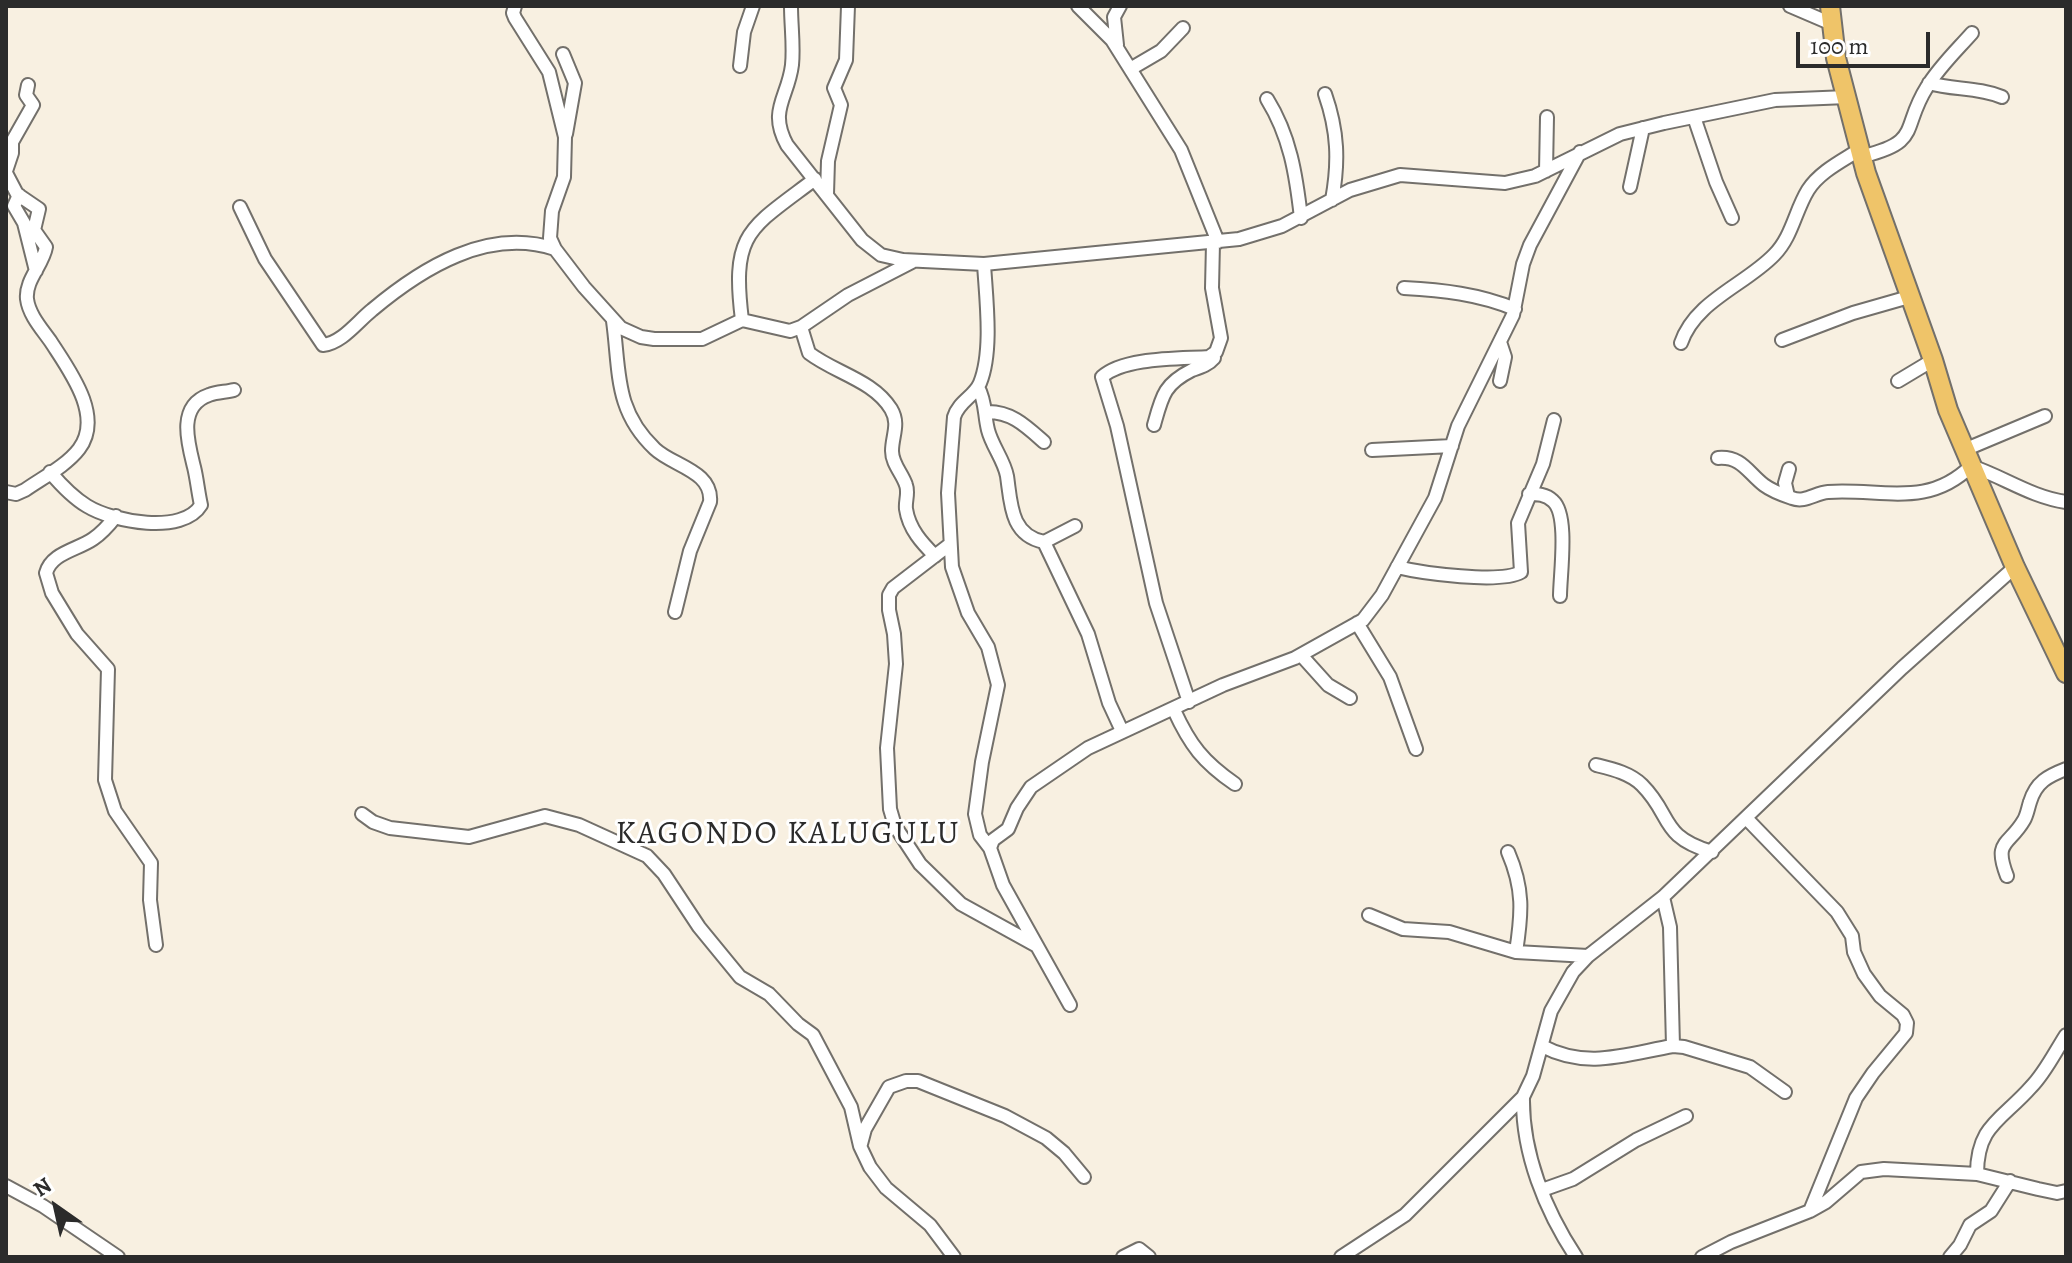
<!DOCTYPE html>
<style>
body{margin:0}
#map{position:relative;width:2072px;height:1263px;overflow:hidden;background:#f8f0e1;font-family:Alegreya,serif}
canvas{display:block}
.frame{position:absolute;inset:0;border:8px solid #2b2b2b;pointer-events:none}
.north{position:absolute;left:16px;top:1167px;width:80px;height:80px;-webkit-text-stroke:6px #fff;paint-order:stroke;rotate:326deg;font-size:22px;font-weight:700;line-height:32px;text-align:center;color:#2b2b2b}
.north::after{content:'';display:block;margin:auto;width:28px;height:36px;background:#2b2b2b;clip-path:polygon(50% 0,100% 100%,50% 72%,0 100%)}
.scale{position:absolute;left:1796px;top:32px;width:134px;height:36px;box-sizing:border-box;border:4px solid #2b2b2b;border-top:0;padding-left:10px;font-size:24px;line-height:28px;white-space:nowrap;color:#2b2b2b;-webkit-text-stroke:6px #fff;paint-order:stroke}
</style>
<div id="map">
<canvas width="2072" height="1263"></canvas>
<div class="frame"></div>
<div class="north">N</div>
<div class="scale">100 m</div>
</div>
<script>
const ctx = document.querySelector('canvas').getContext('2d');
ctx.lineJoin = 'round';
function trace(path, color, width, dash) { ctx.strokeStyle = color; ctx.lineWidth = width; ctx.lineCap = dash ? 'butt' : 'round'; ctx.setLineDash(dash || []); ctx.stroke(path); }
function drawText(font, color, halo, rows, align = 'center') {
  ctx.font = font + ' Alegreya,serif'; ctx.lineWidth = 6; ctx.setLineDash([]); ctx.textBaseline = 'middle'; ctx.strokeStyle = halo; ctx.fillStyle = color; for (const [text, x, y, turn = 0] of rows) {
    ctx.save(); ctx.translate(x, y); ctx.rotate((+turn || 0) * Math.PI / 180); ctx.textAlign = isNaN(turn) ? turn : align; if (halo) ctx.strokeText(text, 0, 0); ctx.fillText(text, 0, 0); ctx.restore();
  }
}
const minor = new Path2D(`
 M 515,6 L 513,13 L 515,18 L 549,72 L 565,137 L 564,177 L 552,211 L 550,238 L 555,249 L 584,287 L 621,328 L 641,337 L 654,339 L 702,339 L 742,320 L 790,331 L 801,327 L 848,295 L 912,262
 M 791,6 C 791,26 794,45 792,65 C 788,98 768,110 787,145 L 862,240 L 881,255 L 903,260 L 984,264 L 1239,239 L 1282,226 L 1350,190 L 1400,175 L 1505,183 L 1535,176 L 1620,134 L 1664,123 L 1775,100 L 1847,97
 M 1078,6 L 1112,40 L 1181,150 L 1218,242
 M 1790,6 L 1832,24
 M 1117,45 L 1114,17 L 1120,6
 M 563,54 L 575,83 L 566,134
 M 740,66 L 744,32 L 753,6
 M 1132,68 L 1161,51 L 1183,28
 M 1929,83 C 1953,90 1978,87 2002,97
 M 1325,94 C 1338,131 1339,162 1332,200
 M 1267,99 C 1290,136 1296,174 1301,218
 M 1694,117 L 1716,182 L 1732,218
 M 1863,156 C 1922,142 1901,128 1927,87 C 1939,67 1957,50 1972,33
 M 6,171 L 12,153 L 12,142 L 33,105 L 26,95 L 28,85
 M 1546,171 L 1547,117
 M 6,173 L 17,194 L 39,209 L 34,230 L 46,247 C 43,265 25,280 27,299 C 29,315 42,329 51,342 C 69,370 104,416 79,449 C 66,466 42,478 25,490 L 16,494 L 6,492
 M 1630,187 L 1643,128
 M 827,194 L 828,161 L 841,105 L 834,88 L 846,60 L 848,6
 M 19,195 L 14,206 L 24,223 L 36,271
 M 240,207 L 265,259 L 323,345 C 342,343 357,322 372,310 C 422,268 488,227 555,249
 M 984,264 C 986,298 993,351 980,383 C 974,397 959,401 954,417 L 948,493 L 952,567 L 968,613 L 988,647 L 998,685 L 982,762 L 975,814 L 980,835 L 990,848
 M 1404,288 C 1442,290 1479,294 1515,309
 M 742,320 C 731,232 749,229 815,179
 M 613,321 C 620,372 614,410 655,449 C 673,466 713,471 710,502 L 690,551 L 675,612
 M 801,327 L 809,353 C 835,373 873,380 891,409 C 900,424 892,436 892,451 C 892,464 902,473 906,485 C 909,493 905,501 906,509 C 909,529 922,543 935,556
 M 1782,340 L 1853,313 L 1909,297
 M 1500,342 L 1505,357 L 1500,381
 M 1681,343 C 1695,301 1745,285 1774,255 C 1792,237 1795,211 1808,190 C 1820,171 1844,160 1862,148
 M 1898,381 L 1933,360
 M 978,387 C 986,402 984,414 988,430 C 992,446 1004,460 1007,476 C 1011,503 1010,535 1044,542 L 1075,526
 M 986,412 C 1011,411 1026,426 1044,442
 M 1154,425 C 1162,396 1164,384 1192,370 C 1201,367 1208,365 1214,358
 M 1372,450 L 1452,446
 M 1964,450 L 2045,416
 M 1718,458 C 1742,456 1748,473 1764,485 C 1772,491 1783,495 1792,498 C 1805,503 1815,493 1828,492 C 1881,488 1927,509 1971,466 C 2004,477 2031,497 2066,502
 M 50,472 C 61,485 72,497 87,506 C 113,522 183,535 201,505 C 198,492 197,479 194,467 C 188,443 177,406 209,395 C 216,392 226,392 234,390
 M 1529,494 C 1537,494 1546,494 1553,501 C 1569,515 1560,575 1560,596
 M 1788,496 L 1785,483 L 1789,469
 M 116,516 C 109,525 102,533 93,539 C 77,550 51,553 46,573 L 52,593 L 77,634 L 108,669 L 105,780 L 115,811 L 151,863 L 150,900 L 156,945
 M 1044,542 L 1088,634 L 1109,703 L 1122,731
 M 949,545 L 893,588 L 889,595 L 889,610 L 894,634 L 896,664 L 887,748 L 890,809 L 895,826 L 920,864 L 961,904 L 1037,946
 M 1397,567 C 1421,573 1501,584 1521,572 L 1518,523 L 1543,464 L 1554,420
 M 1357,623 L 1390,677 L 1416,749
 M 1301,655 L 1328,685 L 1350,698
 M 1189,702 L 1156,603 L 1117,426 L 1102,377 C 1124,357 1180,359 1209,357 L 1216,352 L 1221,338 L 1212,288 L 1213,243
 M 1174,710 C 1190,745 1203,762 1235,784
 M 1596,765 C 1612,769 1630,773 1642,785 C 1673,816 1659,836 1712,852
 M 362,814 L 373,822 L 390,828 L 469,837 L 545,816 L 579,825 L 647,856 L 664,874 L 699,927 L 740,977 L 769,994 L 798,1024 L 813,1035 L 851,1107 L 860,1146 L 870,1167 L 886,1188 L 930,1225 L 954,1257
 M 1747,819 L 1837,912 L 1852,936 L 1854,952 L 1864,974 L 1880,996 L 1903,1015 L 1907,1023 L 1906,1033 L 1873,1073 L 1856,1098 L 1810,1211
 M 1508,852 C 1524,889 1522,913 1516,952
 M 2007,876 C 1993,840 2009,846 2024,820 C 2027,815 2028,808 2030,802 C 2036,782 2048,776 2066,769
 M 1663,897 L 1670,927 L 1673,1046
 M 1369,915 L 1403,929 L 1449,932 L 1516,952 L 1588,956
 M 1070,1005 L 1003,885 L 990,848 L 993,840 L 1008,829 L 1017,808 L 1031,787 L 1088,748 L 1223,685 L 1295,658 L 1363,620 L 1382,595 L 1435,498 L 1458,426 L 1513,315 L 1523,264 L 1530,245 L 1580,152
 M 1542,1046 C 1587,1070 1627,1054 1673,1046 L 1684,1047 L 1750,1067 L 1785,1092
 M 1523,1097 C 1522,1153 1545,1210 1576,1257
 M 861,1144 L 865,1129 L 889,1087 L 906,1081 L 918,1081 L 1005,1116 L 1046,1138 L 1064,1153 L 1084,1177
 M 1977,1174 C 1977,1125 2002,1120 2031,1087 C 2045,1073 2055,1052 2066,1035
 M 6,1186 L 43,1206 L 118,1257
 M 1542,1190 L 1573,1179 L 1636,1140 L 1686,1116
 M 1123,1257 L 1139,1249 L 1149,1257
 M 1341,1257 L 1405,1215 L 1523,1097 L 1533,1076 L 1551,1011 L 1573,972 L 1588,956 L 1663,897 L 1902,668 L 2015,567
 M 1702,1257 L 1731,1242 L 1810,1211 L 1826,1202 L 1861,1172 L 1884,1169 L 1977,1174 L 2038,1189 L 2057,1193 L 2066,1191
 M 1950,1257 L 1960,1245 L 1970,1225 L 1991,1211 L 2010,1181`);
const highway = new Path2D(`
 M 1830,6 L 1836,58 L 1866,173 L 1933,360 L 1948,410 L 2015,567 L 2066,673`);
const quarterNames = [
 ["KAGONDO KALUGULU",788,835]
];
trace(minor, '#73706b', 16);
trace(highway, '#73706b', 22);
trace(minor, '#fff', 12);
trace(highway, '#efc469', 18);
ctx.letterSpacing = '2px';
drawText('32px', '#2b2b2b', '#fff', quarterNames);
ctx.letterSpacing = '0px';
</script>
